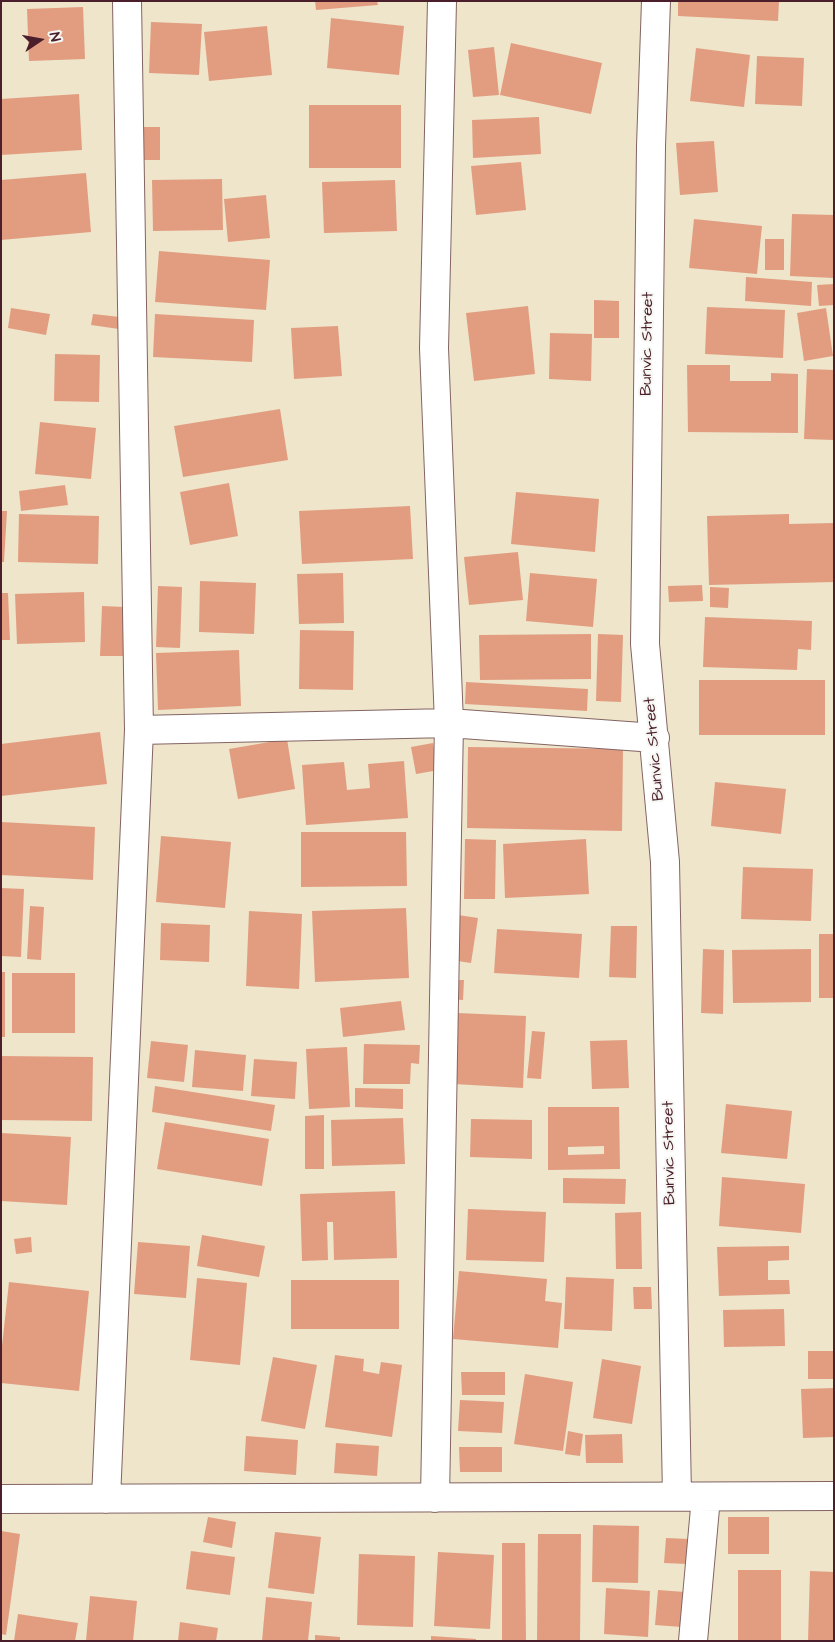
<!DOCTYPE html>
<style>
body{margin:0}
#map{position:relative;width:835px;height:1642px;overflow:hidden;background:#eee5ca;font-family:"Architects Daughter",sans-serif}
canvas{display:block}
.frame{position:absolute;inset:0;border:2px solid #4a1f2b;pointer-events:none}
.north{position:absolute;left:15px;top:15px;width:50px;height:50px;-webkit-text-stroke:4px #f6f6f2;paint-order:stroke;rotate:78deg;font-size:14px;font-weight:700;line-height:20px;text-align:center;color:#4a1f2b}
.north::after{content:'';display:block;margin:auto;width:18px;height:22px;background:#4a1f2b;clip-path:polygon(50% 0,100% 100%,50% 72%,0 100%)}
</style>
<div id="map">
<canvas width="835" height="1642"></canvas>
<div class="frame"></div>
<div class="north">N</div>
</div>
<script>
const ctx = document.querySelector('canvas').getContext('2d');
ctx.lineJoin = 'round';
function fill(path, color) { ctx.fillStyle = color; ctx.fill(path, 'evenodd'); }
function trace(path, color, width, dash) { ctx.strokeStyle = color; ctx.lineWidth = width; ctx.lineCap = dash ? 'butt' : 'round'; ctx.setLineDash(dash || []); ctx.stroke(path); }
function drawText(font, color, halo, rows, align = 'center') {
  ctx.font = font + ' "Architects Daughter",sans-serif'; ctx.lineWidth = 4; ctx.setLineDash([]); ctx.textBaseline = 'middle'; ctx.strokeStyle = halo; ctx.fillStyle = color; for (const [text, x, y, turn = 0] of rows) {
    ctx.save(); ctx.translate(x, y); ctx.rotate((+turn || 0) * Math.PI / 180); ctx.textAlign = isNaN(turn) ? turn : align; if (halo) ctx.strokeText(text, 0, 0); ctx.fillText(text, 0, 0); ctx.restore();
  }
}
const building = new Path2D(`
 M 315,1 L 377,1 L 378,5 L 316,10 Z
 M 678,1 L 779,1 L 778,21 L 678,16 Z
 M 83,7 L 85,59 L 29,61 L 27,9 Z
 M 331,18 L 404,26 L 399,75 L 327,68 Z
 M 151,22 L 202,24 L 199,75 L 149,73 Z
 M 267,26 L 272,75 L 209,81 L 204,32 Z
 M 511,43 L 602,63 L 591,114 L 500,95 Z
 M 494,47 L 499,95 L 473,97 L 468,50 Z
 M 696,48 L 750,55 L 744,107 L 690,101 Z
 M 757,56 L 804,58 L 802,106 L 755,104 Z
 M 79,94 L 82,150 L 1,155 L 1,99 Z
 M 309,105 L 401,105 L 401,168 L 309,168 Z
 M 539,117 L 541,154 L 473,158 L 472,120 Z
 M 137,127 L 160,127 L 160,160 L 137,160 Z
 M 714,141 L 718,192 L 680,195 L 676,143 Z
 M 521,162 L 526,210 L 476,215 L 471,166 Z
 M 86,173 L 91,232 L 1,240 L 1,180 Z
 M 222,179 L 223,230 L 153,231 L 152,180 Z
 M 395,180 L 397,231 L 324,233 L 322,182 Z
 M 266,195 L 270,238 L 228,242 L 224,199 Z
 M 792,214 L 834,215 L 834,278 L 790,276 Z
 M 694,219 L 762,226 L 757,274 L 689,268 Z
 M 765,239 L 784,239 L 784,270 L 765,270 Z
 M 159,251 L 270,260 L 266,310 L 155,302 Z
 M 746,277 L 812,282 L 811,306 L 745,301 Z
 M 834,284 L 834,305 L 819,306 L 817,285 Z
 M 594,300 L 619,301 L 619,338 L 594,338 Z
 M 528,306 L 535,374 L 474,381 L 466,313 Z
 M 707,307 L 785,310 L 783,358 L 705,354 Z
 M 11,308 L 50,314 L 46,335 L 8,328 Z
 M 826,308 L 833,356 L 804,361 L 797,313 Z
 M 93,314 L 120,317 L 119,329 L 91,325 Z
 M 155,314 L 254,320 L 252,362 L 153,357 Z
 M 338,326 L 342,376 L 294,379 L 291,328 Z
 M 550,333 L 592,334 L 591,381 L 549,379 Z
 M 55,354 L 100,355 L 99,402 L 54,401 Z
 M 687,365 L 730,365 L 730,381 L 771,381 L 771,373 L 798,374 L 798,433 L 688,432 Z
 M 807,369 L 834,370 L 834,440 L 804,439 Z
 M 280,409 L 288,460 L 183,477 L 174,426 Z
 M 40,422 L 96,428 L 91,479 L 35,474 Z
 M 229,483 L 238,536 L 190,545 L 180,492 Z
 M 65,485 L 68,505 L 21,511 L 19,491 Z
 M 516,492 L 599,499 L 595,552 L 511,544 Z
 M 410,506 L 413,559 L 302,564 L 299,511 Z
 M 1,511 L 7,511 L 4,562 L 1,562 Z
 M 19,514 L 99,516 L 98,564 L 18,562 Z
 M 789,514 L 789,524 L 834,523 L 834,582 L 709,585 L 707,516 Z
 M 518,552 L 523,600 L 469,605 L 464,557 Z
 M 343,573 L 344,623 L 299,624 L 297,574 Z
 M 530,573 L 597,579 L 593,627 L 526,621 Z
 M 200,581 L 256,583 L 254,634 L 199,632 Z
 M 702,585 L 703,601 L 669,602 L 668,586 Z
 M 158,586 L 182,587 L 180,648 L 156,647 Z
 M 710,587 L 729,588 L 728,608 L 710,607 Z
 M 84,592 L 85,642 L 17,644 L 15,594 Z
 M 1,593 L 8,593 L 10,640 L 1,640 Z
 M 102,606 L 125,607 L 123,656 L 100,656 Z
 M 705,617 L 812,621 L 811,650 L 798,649 L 797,670 L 703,667 Z
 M 300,630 L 354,631 L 353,690 L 299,689 Z
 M 591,634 L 591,679 L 480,680 L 479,635 Z
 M 598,634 L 623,635 L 621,702 L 596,701 Z
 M 239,650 L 241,706 L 158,710 L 156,653 Z
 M 699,680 L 825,680 L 825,735 L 699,735 Z
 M 466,682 L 588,689 L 587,711 L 465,704 Z
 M 100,732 L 107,784 L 1,796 L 1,744 Z
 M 287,739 L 295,789 L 238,799 L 229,749 Z
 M 433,743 L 439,770 L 416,774 L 411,747 Z
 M 468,747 L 623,749 L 622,831 L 467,828 Z
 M 404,761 L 408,818 L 306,825 L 302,765 L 344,762 L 347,790 L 370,788 L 368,764 Z
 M 715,782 L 786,789 L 781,834 L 711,826 Z
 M 1,822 L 95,827 L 93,880 L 1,875 Z
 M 301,832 L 406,832 L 407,886 L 301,887 Z
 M 161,836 L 231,842 L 225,908 L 156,902 Z
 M 465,839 L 496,840 L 495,899 L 464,899 Z
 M 586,839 L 589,894 L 505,898 L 503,844 Z
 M 743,867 L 813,869 L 811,921 L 741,919 Z
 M 1,888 L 24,889 L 21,957 L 1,956 Z
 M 30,906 L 44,907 L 41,960 L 27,959 Z
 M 406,908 L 409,978 L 315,982 L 312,911 Z
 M 249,911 L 302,914 L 299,989 L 246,986 Z
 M 458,915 L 478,918 L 471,963 L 451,960 Z
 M 161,923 L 210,925 L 209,962 L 160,960 Z
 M 611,926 L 637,926 L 636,978 L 609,977 Z
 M 497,929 L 582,934 L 579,978 L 494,973 Z
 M 819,934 L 834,934 L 834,998 L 819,998 Z
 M 703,949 L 724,950 L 723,1014 L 701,1013 Z
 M 811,949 L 811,1002 L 733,1003 L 732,950 Z
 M 1,972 L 5,972 L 5,1037 L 1,1037 Z
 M 12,973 L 75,973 L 75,1033 L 12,1033 Z
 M 450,980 L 464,980 L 463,1000 L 449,999 Z
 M 401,1001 L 405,1030 L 343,1037 L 340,1008 Z
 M 457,1013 L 526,1016 L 523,1088 L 454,1084 Z
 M 532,1031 L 545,1032 L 541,1079 L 527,1078 Z
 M 627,1040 L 629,1088 L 592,1089 L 590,1041 Z
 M 151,1041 L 188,1045 L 184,1082 L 147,1078 Z
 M 364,1044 L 420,1045 L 419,1064 L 411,1063 L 410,1084 L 363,1084 Z
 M 347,1047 L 350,1107 L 309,1109 L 306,1049 Z
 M 195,1050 L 246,1055 L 243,1091 L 192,1087 Z
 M 1,1056 L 93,1057 L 92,1121 L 1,1120 Z
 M 254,1059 L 297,1062 L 295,1099 L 251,1096 Z
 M 155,1086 L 275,1105 L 271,1131 L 152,1112 Z
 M 355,1088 L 403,1089 L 403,1109 L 355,1107 Z
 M 726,1104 L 792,1111 L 787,1159 L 721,1153 Z
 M 548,1107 L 619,1107 L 620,1169 L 548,1170 ZM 604,1146 L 604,1154 L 568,1155 L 568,1147 Z
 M 324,1115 L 324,1169 L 305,1169 L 305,1116 Z
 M 403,1118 L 405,1164 L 332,1166 L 331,1120 Z
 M 471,1119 L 532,1120 L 532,1159 L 470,1157 Z
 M 165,1122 L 269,1139 L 262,1186 L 157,1169 Z
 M 1,1133 L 71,1137 L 67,1205 L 1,1201 Z
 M 722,1177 L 805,1184 L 801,1233 L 719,1226 Z
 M 563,1178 L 626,1179 L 625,1204 L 563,1203 Z
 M 395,1191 L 397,1258 L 334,1260 L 333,1222 L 327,1222 L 328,1260 L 302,1261 L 300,1194 Z
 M 468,1209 L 546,1212 L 544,1262 L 466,1260 Z
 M 641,1212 L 642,1269 L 616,1269 L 615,1213 Z
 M 202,1235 L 265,1246 L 259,1277 L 197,1266 Z
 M 31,1237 L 32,1252 L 16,1254 L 14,1239 Z
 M 138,1242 L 190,1246 L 186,1298 L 134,1294 Z
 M 789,1246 L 789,1260 L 768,1261 L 768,1280 L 789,1280 L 790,1294 L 719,1296 L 717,1247 Z
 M 459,1271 L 547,1279 L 545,1301 L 562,1303 L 558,1348 L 453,1339 Z
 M 566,1277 L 614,1279 L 612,1331 L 564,1329 Z
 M 197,1278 L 247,1283 L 240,1365 L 190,1360 Z
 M 291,1280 L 399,1280 L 399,1329 L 291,1329 Z
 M 9,1282 L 89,1291 L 79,1391 L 1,1383 L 1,1355 Z
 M 633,1287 L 651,1287 L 652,1309 L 634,1309 Z
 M 784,1309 L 785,1346 L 724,1347 L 723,1310 Z
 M 808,1351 L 834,1351 L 834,1379 L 808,1379 Z
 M 335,1355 L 364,1359 L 363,1371 L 379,1374 L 381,1362 L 402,1365 L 392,1437 L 325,1427 Z
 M 273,1357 L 317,1365 L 305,1429 L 261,1421 Z
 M 602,1359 L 641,1366 L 632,1424 L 593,1418 Z
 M 461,1372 L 505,1372 L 505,1395 L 462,1395 Z
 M 525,1374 L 573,1382 L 563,1451 L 514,1444 Z
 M 834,1388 L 834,1437 L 803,1438 L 801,1389 Z
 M 460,1400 L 504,1402 L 502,1433 L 458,1431 Z
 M 568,1431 L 583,1434 L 580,1456 L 565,1454 Z
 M 622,1434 L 623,1463 L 586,1463 L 585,1435 Z
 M 246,1436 L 298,1440 L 296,1475 L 244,1471 Z
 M 336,1443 L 379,1446 L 377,1476 L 334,1473 Z
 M 459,1447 L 502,1447 L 502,1472 L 460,1472 Z
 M 208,1517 L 236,1522 L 232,1548 L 203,1542 Z
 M 728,1517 L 769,1517 L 769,1554 L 728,1554 Z
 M 593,1525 L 639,1526 L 638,1583 L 592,1582 Z
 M 1,1531 L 20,1534 L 6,1635 L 1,1634 Z
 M 275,1532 L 321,1537 L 314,1594 L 268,1588 Z
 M 538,1534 L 581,1534 L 580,1641 L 537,1641 Z
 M 666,1538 L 689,1539 L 687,1564 L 664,1563 Z
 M 502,1543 L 525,1543 L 526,1641 L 502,1641 Z
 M 191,1551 L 235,1557 L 230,1595 L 186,1589 Z
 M 438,1552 L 494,1555 L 490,1629 L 434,1626 Z
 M 359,1554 L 415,1556 L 413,1627 L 357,1625 Z
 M 738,1570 L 781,1570 L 781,1641 L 738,1641 Z
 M 810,1571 L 834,1572 L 834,1641 L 808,1641 Z
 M 606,1588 L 650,1591 L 648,1637 L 604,1634 Z
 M 658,1590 L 685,1592 L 682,1627 L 655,1625 Z
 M 90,1596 L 137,1601 L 133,1641 L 86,1641 Z
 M 266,1597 L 312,1602 L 308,1641 L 262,1641 Z
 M 18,1614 L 78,1623 L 75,1641 L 14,1641 Z
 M 180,1622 L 218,1628 L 216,1641 L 178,1641 Z
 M 315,1635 L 340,1637 L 340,1641 L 315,1641 Z
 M 431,1636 L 476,1639 L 476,1641 L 431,1641 Z`);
const minor = new Path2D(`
 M 656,1 L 651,146 L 645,644 L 665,862 L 677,1496
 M 139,730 L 449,723 L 655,738
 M 435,1498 L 449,723 L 434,348 L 442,1
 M 1,1499 L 834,1496
 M 106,1499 L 139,730 L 127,1
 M 693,1641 L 706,1497`);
const streetNames = [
 ["Bunvic Street",648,344,-89],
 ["Bunvic Street",655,749,-95],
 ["Bunvic Street",670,1153,-91]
];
fill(building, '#e29d81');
trace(minor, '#836463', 30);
trace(minor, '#fff', 28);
drawText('16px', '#4a1f2b', '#f6f6f2', streetNames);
</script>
